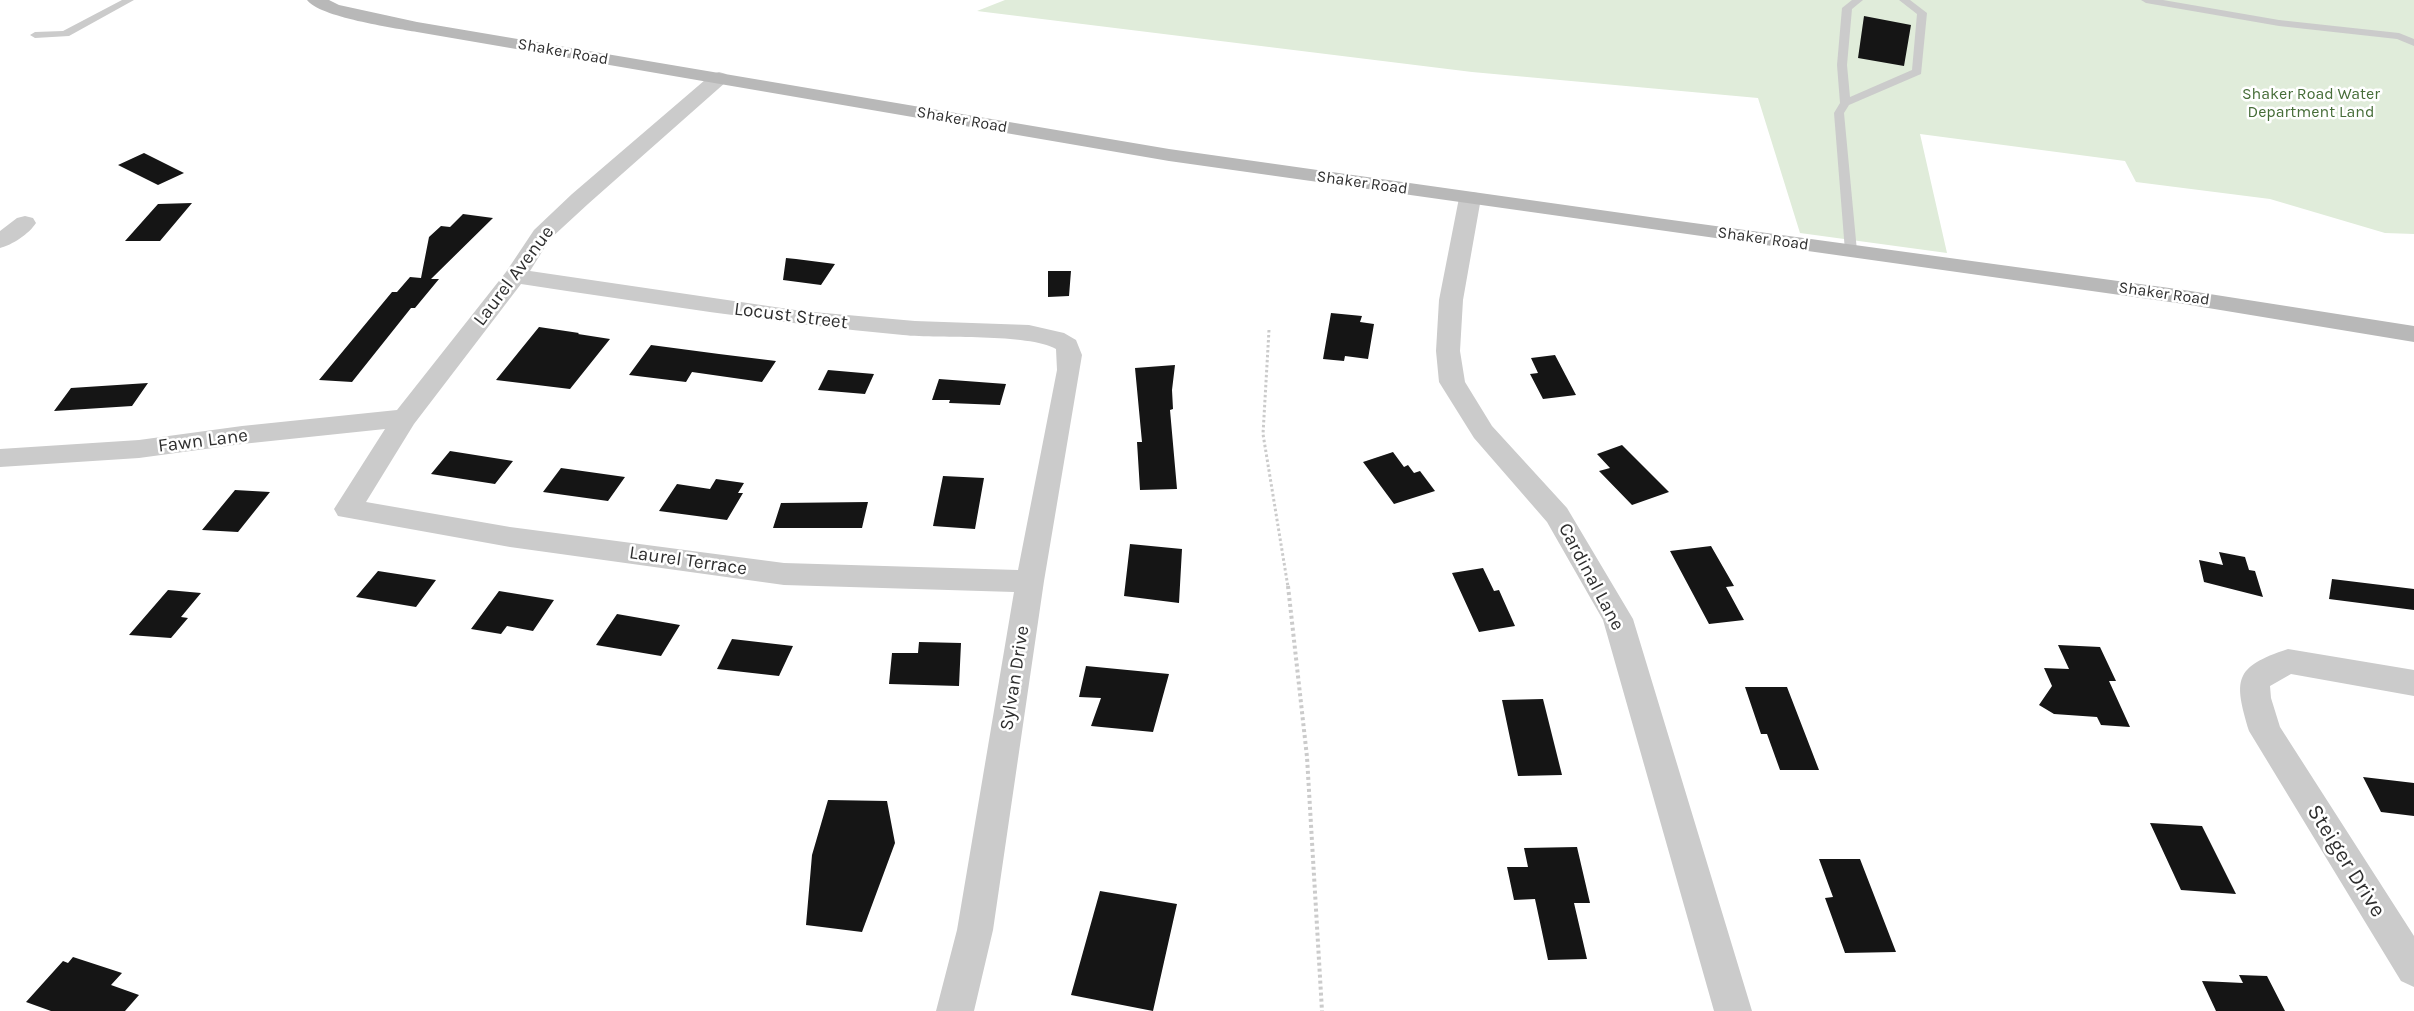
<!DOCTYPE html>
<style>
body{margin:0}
canvas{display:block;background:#fff}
</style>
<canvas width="2414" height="1011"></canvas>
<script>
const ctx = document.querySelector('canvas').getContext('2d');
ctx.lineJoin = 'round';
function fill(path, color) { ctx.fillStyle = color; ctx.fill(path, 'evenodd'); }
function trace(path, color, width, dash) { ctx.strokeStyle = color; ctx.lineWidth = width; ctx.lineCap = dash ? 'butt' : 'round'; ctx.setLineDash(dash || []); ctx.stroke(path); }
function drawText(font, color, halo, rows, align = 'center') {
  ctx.font = font + ' Karla,sans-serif'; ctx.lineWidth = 5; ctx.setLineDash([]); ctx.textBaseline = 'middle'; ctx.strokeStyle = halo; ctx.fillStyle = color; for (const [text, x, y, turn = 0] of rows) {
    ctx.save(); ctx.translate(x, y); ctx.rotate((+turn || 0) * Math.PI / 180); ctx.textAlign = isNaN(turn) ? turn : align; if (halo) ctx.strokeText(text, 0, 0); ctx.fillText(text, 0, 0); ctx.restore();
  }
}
const green = new Path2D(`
 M 1005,0 L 2414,0 L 2414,234 L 2385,233 L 2270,199 L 2136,182 L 2125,161 L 1920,134 L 1947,253 L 1800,233 L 1758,98 L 1472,72 L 977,11 Z`);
const building = new Path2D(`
 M 1864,16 L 1911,25 L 1904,66 L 1858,58 Z
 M 144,153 L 184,173 L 158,185 L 118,165 Z
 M 192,203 L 160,241 L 125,241 L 158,204 Z
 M 463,214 L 493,218 L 431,279 L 439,279 L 415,308 L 411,308 L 352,382 L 319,380 L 392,292 L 397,292 L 410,277 L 421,278 L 429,237 L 441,226 L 450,227 Z
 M 786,258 L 796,259 L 835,264 L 821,285 L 783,280 Z
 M 1048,271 L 1071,271 L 1069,296 L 1048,297 Z
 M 1331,313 L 1362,316 L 1360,322 L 1374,324 L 1368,359 L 1345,356 L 1344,361 L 1323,359 Z
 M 539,327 L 579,333 L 578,334 L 610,339 L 570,389 L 496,380 Z
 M 651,345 L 719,354 L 776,361 L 762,382 L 692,372 L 686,382 L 629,375 Z
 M 1555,355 L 1576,395 L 1543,399 L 1530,374 L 1538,373 L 1531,358 Z
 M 1175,365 L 1172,390 L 1173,409 L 1170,410 L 1177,489 L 1140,490 L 1137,442 L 1142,442 L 1135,368 Z
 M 828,370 L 874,374 L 865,394 L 818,390 Z
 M 939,379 L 1006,384 L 1000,405 L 949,403 L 950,400 L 932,400 Z
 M 148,383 L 132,406 L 54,411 L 71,388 Z
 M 1622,445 L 1669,492 L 1632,505 L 1599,471 L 1610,468 L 1597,454 Z
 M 450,451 L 513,461 L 495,484 L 431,474 Z
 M 1393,452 L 1404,467 L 1408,465 L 1414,473 L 1420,471 L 1435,491 L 1394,504 L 1363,462 Z
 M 561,468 L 625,477 L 608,501 L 543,492 Z
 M 943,476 L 984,478 L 975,529 L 933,526 Z
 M 716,479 L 744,483 L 738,493 L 743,493 L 727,520 L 659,511 L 677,484 L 710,489 Z
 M 235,490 L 270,492 L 238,532 L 202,530 Z
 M 868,502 L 862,528 L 773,528 L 781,503 Z
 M 1130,544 L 1182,549 L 1179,603 L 1124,596 Z
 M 1711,546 L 1734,586 L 1726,587 L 1744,620 L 1709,624 L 1670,551 Z
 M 2219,552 L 2245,557 L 2249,570 L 2255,571 L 2263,597 L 2204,582 L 2199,560 L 2223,565 Z
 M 1483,568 L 1494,591 L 1499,590 L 1515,626 L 1479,632 L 1452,573 Z
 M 378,571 L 436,580 L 416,607 L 356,597 Z
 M 2332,579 L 2414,589 L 2414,610 L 2329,599 Z
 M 168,590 L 201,593 L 181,617 L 188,618 L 171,638 L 129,635 Z
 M 499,591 L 554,600 L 533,631 L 507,626 L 501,634 L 471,629 Z
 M 617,614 L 680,625 L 661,656 L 596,645 Z
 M 732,639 L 793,646 L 779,676 L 717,669 Z
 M 919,642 L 961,643 L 959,686 L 889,684 L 892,653 L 918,653 Z
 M 2058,645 L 2100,647 L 2116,681 L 2109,681 L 2130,727 L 2101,725 L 2097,717 L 2054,714 L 2039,705 L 2052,686 L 2044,668 L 2069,669 Z
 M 1086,666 L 1169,674 L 1153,732 L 1091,726 L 1101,698 L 1079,697 Z
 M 1745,687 L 1787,687 L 1819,770 L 1780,770 L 1767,734 L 1761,734 Z
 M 1543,699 L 1562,775 L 1518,776 L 1502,700 Z
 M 2363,777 L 2414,783 L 2414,816 L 2381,812 Z
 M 828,800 L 887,801 L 895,843 L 862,932 L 806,925 L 812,855 Z
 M 2150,823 L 2202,826 L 2236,894 L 2181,890 Z
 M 1577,847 L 1590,903 L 1574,903 L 1587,959 L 1548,960 L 1535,899 L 1514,900 L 1507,867 L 1528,867 L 1524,848 Z
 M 1819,859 L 1860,859 L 1896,952 L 1845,953 L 1825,898 L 1833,897 Z
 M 1100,891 L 1177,904 L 1153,1011 L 1071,995 Z
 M 73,957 L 122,973 L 111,985 L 139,995 L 125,1011 L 51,1011 L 26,1002 L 63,961 L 68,963 Z
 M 2239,975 L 2267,976 L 2285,1011 L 2216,1011 L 2202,981 L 2243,983 Z`);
const pathFar1 = new Path2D(`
 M 1269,330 L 1263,434 L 1288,587`);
const path = new Path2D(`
 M 1288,586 L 1307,757 L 1322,1011`);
const lane = new Path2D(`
 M 122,0 L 134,0 L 69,36 L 35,38 L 30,35 L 35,32 L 63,31 Z
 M 1852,0 L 1863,0 L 1852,9 L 1847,65 L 1850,97 L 1912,70 L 1917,14 L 1899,0 L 1910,0 L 1927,13 L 1921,74 L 1849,105 L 1844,113 L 1857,251 L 1851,255 L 1845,251 L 1834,113 L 1840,103 L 1837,65 L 1842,8 Z
 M 2141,0 L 2163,0 L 2279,20 L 2399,33 L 2414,39 L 2414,46 L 2397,39 L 2279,26 L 2146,3 Z`);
const street = new Path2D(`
 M 719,72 L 726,74 L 729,78 L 726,82 L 588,204 L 550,239 L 530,271 L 802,311 L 915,321 L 1029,325 L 1064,333 L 1076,340 L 1082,355 L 1044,581 L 993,930 L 974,1011 L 936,1011 L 957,930 L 1014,592 L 784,585 L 510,547 L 338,516 L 334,509 L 385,429 L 242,444 L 139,458 L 0,467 L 0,449 L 139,440 L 242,426 L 397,410 L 506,272 L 534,230 L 572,194 L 712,74 ZM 521,284 C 648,303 775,323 903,335 C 940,339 1028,333 1056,349 L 1057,370 L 1018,570 L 784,563 L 510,527 L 366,502 L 414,424 Z
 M 1470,192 L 1478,193 L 1481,198 L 1463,300 L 1460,351 L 1465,382 L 1492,426 L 1567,508 L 1633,619 L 1752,1011 L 1714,1011 L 1603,620 L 1547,522 L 1474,438 L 1439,382 L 1436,351 L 1439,300 L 1459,198 L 1462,193 Z
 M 25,216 L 33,218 L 36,223 C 29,234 12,245 0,248 L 0,231 L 17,218 Z
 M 2288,649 L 2414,670 L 2414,696 L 2291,674 L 2270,686 L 2271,698 L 2280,727 L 2414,936 L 2414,987 L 2401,981 L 2249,731 C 2234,680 2233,667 2288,649 Z`);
const secondary = new Path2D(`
 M 307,0 L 329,0 L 339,5 L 417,22 L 1169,149 L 1657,218 L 2184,290 L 2414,326 L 2414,342 L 2184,304 L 1169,161 L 417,32 C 394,28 319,17 307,0 Z`);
const farStreetnames = [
 ["Shaker Road",563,52,10],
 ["Shaker Road",962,120,10],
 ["Shaker Road",1362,183,8],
 ["Shaker Road",1763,239,8],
 ["Shaker Road",2164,294,8]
];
const farParknames = [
 ["Shaker Road Water",2311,94],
 ["Department Land",2311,112]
];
const streetNames = [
 ["Laurel Avenue",514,276,-53],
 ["Locust Street",791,316,7],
 ["Fawn Lane",203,441,-7],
 ["Laurel Terrace",688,561,8],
 ["Cardinal Lane",1591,577,62],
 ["Sylvan Drive",1015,678,-81]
];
const nearStreetnames = [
 ["Steiger Drive",2346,861,58]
];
fill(green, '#e0ecda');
fill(building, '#151515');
trace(pathFar1, '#cbcbcb', 3, [2.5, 2.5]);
trace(path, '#cbcbcb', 4, [3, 3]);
fill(lane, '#cbcbcb');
fill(street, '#cbcbcb');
fill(secondary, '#b8b8b8');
drawText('16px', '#2e2e2e', '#fff', farStreetnames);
drawText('16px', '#466d38', '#fff', farParknames);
drawText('19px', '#2e2e2e', '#fff', streetNames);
drawText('22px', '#2e2e2e', '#fff', nearStreetnames);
</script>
